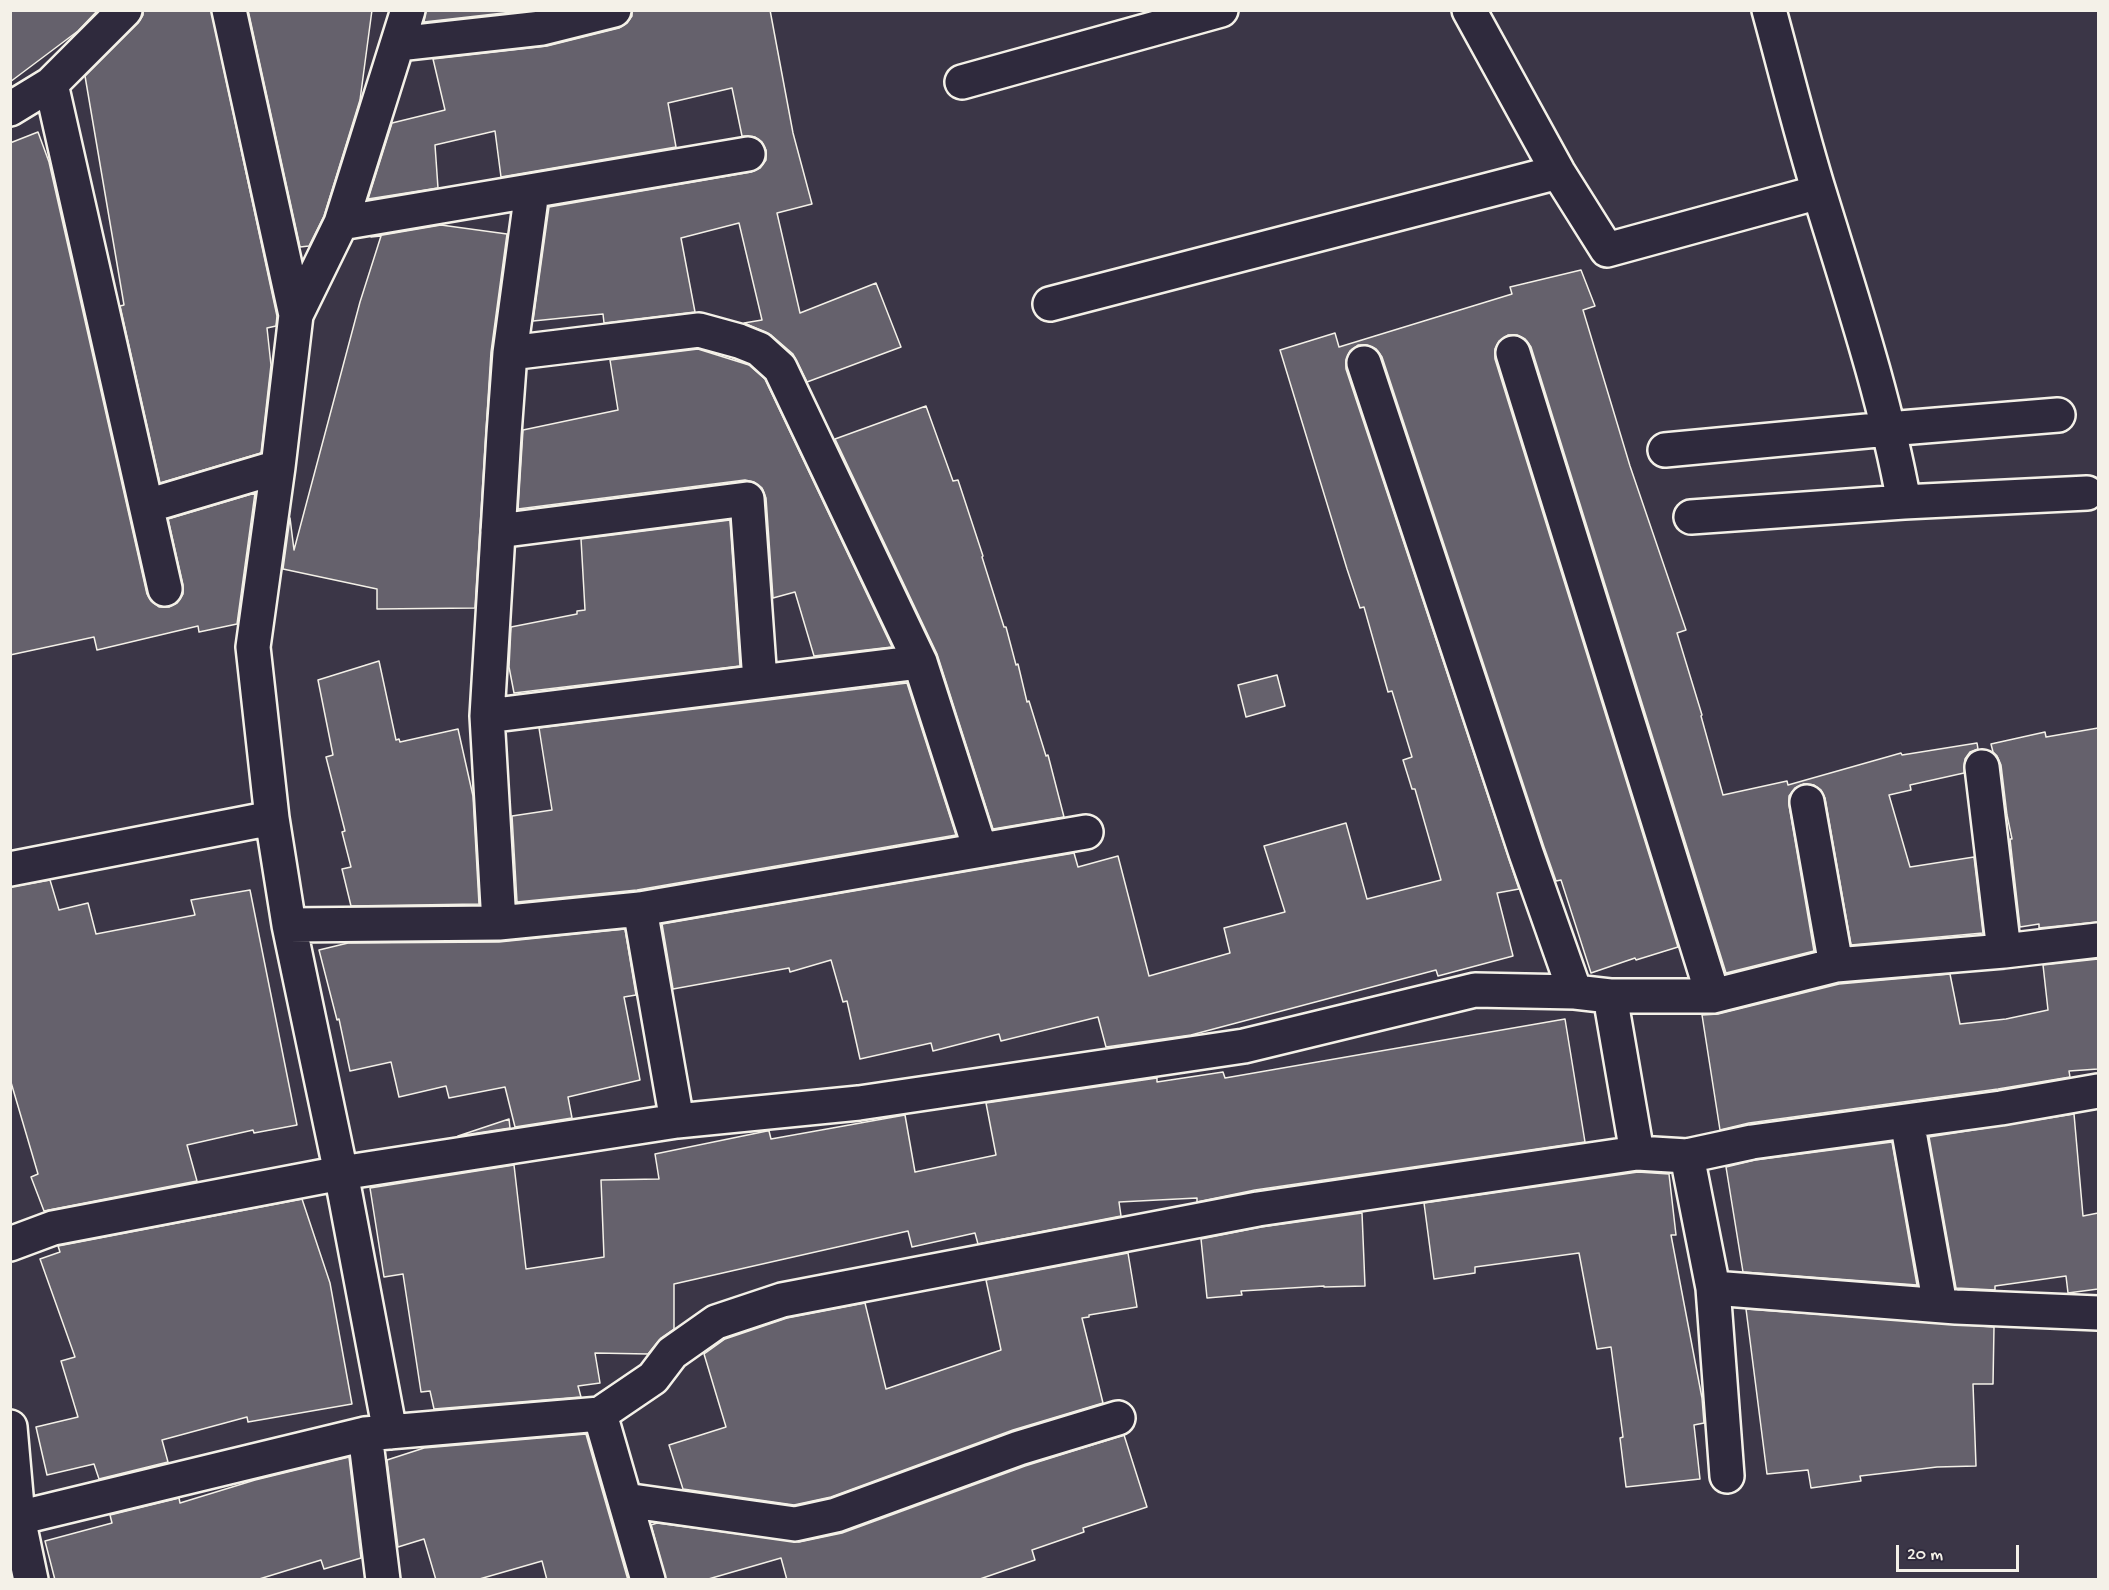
<!DOCTYPE html>
<style>
body{margin:0}
#map{position:relative;width:2109px;height:1590px;overflow:hidden;background:#3b3647;font-family:"Gochi Hand",sans-serif}
canvas{display:block}
.frame{position:absolute;inset:0;border:12px solid #f4f1e8;pointer-events:none}
.scale{position:absolute;left:1896px;top:1545px;width:123px;height:27px;box-sizing:border-box;border:3px solid #f4f1e8;border-top:0;padding-left:8px;font-size:18px;line-height:21px;white-space:nowrap;color:#f4f1e8;-webkit-text-stroke:4px #2f2a3d;paint-order:stroke}
</style>
<div id="map">
<canvas width="2109" height="1590"></canvas>
<div class="frame"></div>
<div class="scale">20 m</div>
</div>
<script>
const ctx = document.querySelector('canvas').getContext('2d');
ctx.lineJoin = 'round';
function fill(path, color) { ctx.fillStyle = color; ctx.fill(path, 'evenodd'); }
function trace(path, color, width, dash) { ctx.strokeStyle = color; ctx.lineWidth = width; ctx.lineCap = dash ? 'butt' : 'round'; ctx.setLineDash(dash || []); ctx.stroke(path); }
const building = new Path2D(`
 M 10,10 L 98,10 L 78,31 L 10,82 Z
 M 143,10 L 211,10 L 277,316 L 276,326 L 267,328 L 271,365 L 261,453 L 160,483 L 120,306 L 124,305 L 85,76 L 138,23 L 143,15 Z
 M 248,10 L 372,10 L 360,100 L 324,216 L 309,246 L 300,247 Z
 M 426,10 L 530,10 L 424,22 Z
 M 632,10 L 770,10 L 793,133 L 812,204 L 777,213 L 800,313 L 876,283 L 901,347 L 807,382 L 793,354 L 771,335 L 744,323 L 762,320 L 739,223 L 681,238 L 695,312 L 604,323 L 603,314 L 533,321 L 549,207 L 751,172 L 760,168 L 766,160 L 766,150 L 762,142 L 755,137 L 742,136 L 732,88 L 668,103 L 676,147 L 501,177 L 495,131 L 435,145 L 438,188 L 368,199 L 392,123 L 445,110 L 433,59 L 547,46 L 619,28 L 627,23 L 632,16 Z
 M 38,132 L 49,162 L 147,594 L 151,601 L 159,607 L 169,607 L 177,603 L 183,594 L 183,585 L 168,519 L 255,493 L 237,624 L 199,632 L 198,626 L 97,650 L 94,637 L 10,655 L 10,143 Z
 M 441,225 L 507,234 L 491,352 L 475,608 L 377,609 L 377,589 L 283,569 L 290,518 L 294,550 L 360,302 L 381,236 L 371,237 Z
 M 1581,270 L 1595,306 L 1583,310 L 1630,466 L 1686,630 L 1677,633 L 1702,715 L 1701,716 L 1723,795 L 1787,781 L 1788,785 L 1901,753 L 1902,755 L 1977,743 L 1978,749 L 1970,752 L 1965,759 L 1964,773 L 1910,785 L 1911,790 L 1889,795 L 1910,867 L 1974,857 L 1983,933 L 1851,945 L 1825,798 L 1821,790 L 1814,785 L 1804,784 L 1795,788 L 1789,796 L 1789,805 L 1814,951 L 1726,973 L 1531,347 L 1525,339 L 1517,335 L 1508,335 L 1499,341 L 1495,349 L 1495,359 L 1678,947 L 1636,960 L 1635,958 L 1591,973 L 1561,880 L 1556,881 L 1544,847 L 1382,357 L 1376,349 L 1367,345 L 1358,345 L 1350,351 L 1346,360 L 1346,369 L 1519,889 L 1497,893 L 1513,956 L 1438,976 L 1436,970 L 1191,1035 L 1106,1047 L 1098,1017 L 1001,1041 L 999,1034 L 933,1051 L 931,1043 L 860,1059 L 847,1001 L 843,1002 L 831,960 L 790,972 L 789,968 L 673,989 L 662,924 L 1074,853 L 1078,867 L 1118,856 L 1149,976 L 1230,953 L 1224,928 L 1285,912 L 1264,846 L 1346,823 L 1367,899 L 1441,880 L 1415,789 L 1412,789 L 1403,760 L 1412,757 L 1392,691 L 1388,692 L 1364,607 L 1360,608 L 1347,569 L 1280,350 L 1335,333 L 1339,347 L 1512,294 L 1510,287 Z
 M 698,349 L 749,365 L 765,379 L 892,647 L 814,656 L 795,592 L 773,598 L 766,498 L 762,488 L 754,482 L 745,480 L 518,509 L 523,430 L 618,410 L 610,360 Z
 M 926,406 L 953,481 L 958,480 L 983,556 L 982,557 L 1004,627 L 1006,627 L 1016,665 L 1018,664 L 1027,702 L 1029,701 L 1046,756 L 1048,755 L 1064,817 L 993,829 L 937,654 L 835,439 Z
 M 730,520 L 740,666 L 514,693 L 509,667 L 511,627 L 577,614 L 577,611 L 585,610 L 581,539 Z
 M 379,661 L 396,740 L 399,739 L 400,742 L 458,729 L 473,796 L 479,904 L 351,906 L 342,869 L 351,867 L 342,832 L 345,831 L 326,757 L 333,755 L 318,680 Z
 M 1277,675 L 1285,706 L 1246,717 L 1238,685 Z
 M 907,683 L 956,835 L 637,890 L 517,902 L 512,816 L 552,810 L 539,728 Z
 M 2098,728 L 2098,922 L 2039,928 L 2039,924 L 2020,927 L 2010,839 L 2012,839 L 2007,815 L 2001,765 L 1997,756 L 1993,752 L 1991,744 L 2045,732 L 2046,737 Z
 M 50,880 L 59,910 L 88,903 L 96,934 L 195,915 L 191,900 L 250,890 L 297,1125 L 254,1133 L 253,1130 L 187,1145 L 197,1181 L 44,1211 L 31,1177 L 38,1174 L 10,1079 L 10,887 Z
 M 625,929 L 636,995 L 624,997 L 640,1080 L 568,1097 L 572,1118 L 515,1127 L 505,1087 L 449,1098 L 446,1086 L 399,1097 L 391,1062 L 350,1071 L 339,1019 L 337,1020 L 319,950 L 348,943 L 499,942 Z
 M 2098,959 L 2098,1069 L 2069,1071 L 2070,1077 L 1998,1089 L 1749,1123 L 1720,1130 L 1702,1015 L 1718,1014 L 1839,984 L 1950,974 L 1960,1024 L 2006,1019 L 2048,1010 L 2043,965 Z
 M 1565,1019 L 1585,1142 L 1255,1190 L 1197,1202 L 1197,1198 L 1119,1202 L 1121,1216 L 978,1244 L 975,1233 L 912,1247 L 908,1231 L 674,1284 L 674,1329 L 661,1338 L 648,1354 L 595,1353 L 600,1383 L 578,1386 L 581,1397 L 434,1409 L 430,1391 L 421,1392 L 403,1274 L 384,1277 L 370,1188 L 514,1165 L 526,1269 L 604,1257 L 601,1180 L 659,1179 L 655,1154 L 767,1131 L 769,1131 L 771,1139 L 905,1115 L 915,1172 L 996,1155 L 986,1103 L 1157,1078 L 1157,1082 L 1223,1072 L 1225,1078 Z
 M 2074,1114 L 2083,1216 L 2098,1213 L 2098,1289 L 2068,1293 L 2066,1276 L 1995,1286 L 1995,1290 L 1956,1288 L 1929,1137 Z
 M 509,1119 L 510,1128 L 458,1136 Z
 M 1892,1142 L 1917,1285 L 1743,1272 L 1726,1167 L 1755,1160 Z
 M 1638,1172 L 1669,1174 L 1676,1235 L 1671,1235 L 1702,1398 L 1704,1423 L 1694,1425 L 1700,1479 L 1626,1487 L 1620,1438 L 1623,1437 L 1611,1347 L 1597,1349 L 1579,1253 L 1475,1267 L 1475,1273 L 1434,1279 L 1424,1203 Z
 M 302,1199 L 330,1283 L 352,1404 L 248,1422 L 247,1417 L 162,1440 L 168,1462 L 99,1479 L 94,1464 L 47,1475 L 36,1427 L 78,1417 L 61,1361 L 75,1357 L 40,1259 L 60,1252 L 58,1246 Z
 M 1362,1213 L 1365,1286 L 1324,1287 L 1324,1286 L 1241,1291 L 1242,1295 L 1207,1298 L 1201,1239 L 1261,1227 Z
 M 1128,1253 L 1137,1307 L 1089,1315 L 1089,1317 L 1082,1318 L 1103,1403 L 1013,1430 L 831,1497 L 794,1505 L 683,1489 L 669,1445 L 726,1427 L 704,1354 L 725,1339 L 787,1318 L 865,1303 L 886,1389 L 1001,1350 L 986,1280 Z
 M 1746,1309 L 1994,1327 L 1993,1384 L 1973,1384 L 1976,1466 L 1937,1467 L 1860,1476 L 1861,1481 L 1811,1488 L 1808,1470 L 1767,1474 Z
 M 586,1434 L 628,1580 L 547,1580 L 542,1561 L 476,1580 L 436,1580 L 424,1539 L 398,1547 L 387,1460 L 424,1448 Z
 M 1124,1435 L 1147,1507 L 1083,1528 L 1084,1532 L 1032,1550 L 1035,1560 L 977,1580 L 787,1580 L 781,1558 L 705,1580 L 666,1580 L 651,1525 L 657,1523 L 799,1542 L 842,1533 L 1025,1466 Z
 M 349,1457 L 361,1558 L 324,1569 L 321,1560 L 256,1580 L 55,1580 L 45,1541 L 112,1523 L 110,1515 L 179,1498 L 180,1503 L 255,1480 Z`);
const minor = new Path2D(`
 M 229,10 L 296,315
 M 1469,10 L 1558,172 L 1607,250 L 1819,192
 M 1769,10 C 1786,72 1801,134 1820,195 C 1851,296 1885,398 1904,502
 M 398,44 L 542,28 L 614,10
 M 962,82 L 1221,10
 M 51,84 L 165,589
 M 10,109 L 51,84 L 125,10
 M 341,223 L 748,154
 M 1050,304 L 1558,172
 M 510,353 L 532,191
 M 1513,353 L 1713,996
 M 1364,363 L 1526,853 L 1575,992
 M 1665,450 L 1888,429 L 2058,415
 M 147,506 L 278,467
 M 1691,517 L 1904,502 L 2087,493
 M 498,531 L 747,499 L 760,681
 M 920,662 L 487,716 L 499,923 L 640,909 L 1086,832
 M 487,716 L 504,434 L 510,353 L 699,330 L 739,341 L 759,349 L 780,368 L 920,662 L 980,849
 M 1982,767 L 2004,951
 M 1807,802 L 1836,965
 M 10,869 L 272,818
 M 640,909 L 677,1121
 M 289,925 L 499,923
 M 1610,996 L 1637,1153
 M 1907,1121 L 1940,1305
 M 1687,1156 L 1713,1288 L 1727,1476
 M 10,1244 L 53,1228 L 341,1173 L 677,1121 L 859,1103 L 1244,1046 L 1475,990 L 1575,992 L 1610,996 L 1713,996 L 1836,965 L 2004,951 L 2098,940
 M 1713,1288 L 1956,1307 L 2098,1313
 M 600,1414 L 648,1580
 M 10,1427 L 18,1518 L 31,1580
 M 390,1432 L 341,1173 L 289,925 L 272,818 L 253,647 L 278,467 L 296,315 L 341,223 L 408,10
 M 365,1434 L 383,1580
 M 625,1500 L 795,1524 L 836,1515 L 1019,1448 L 1118,1418
 M 18,1518 L 365,1434 L 600,1414 L 653,1378 L 672,1353 L 716,1322 L 782,1300 L 1258,1209 L 1637,1153 L 1687,1156 L 1752,1142 L 2001,1108 L 2098,1091`);
fill(building, '#65616c');
trace(building, '#f4f1e8', 1.5);
trace(minor, '#f4f1e8', 38);
trace(minor, '#2f2a3d', 33);
</script>
